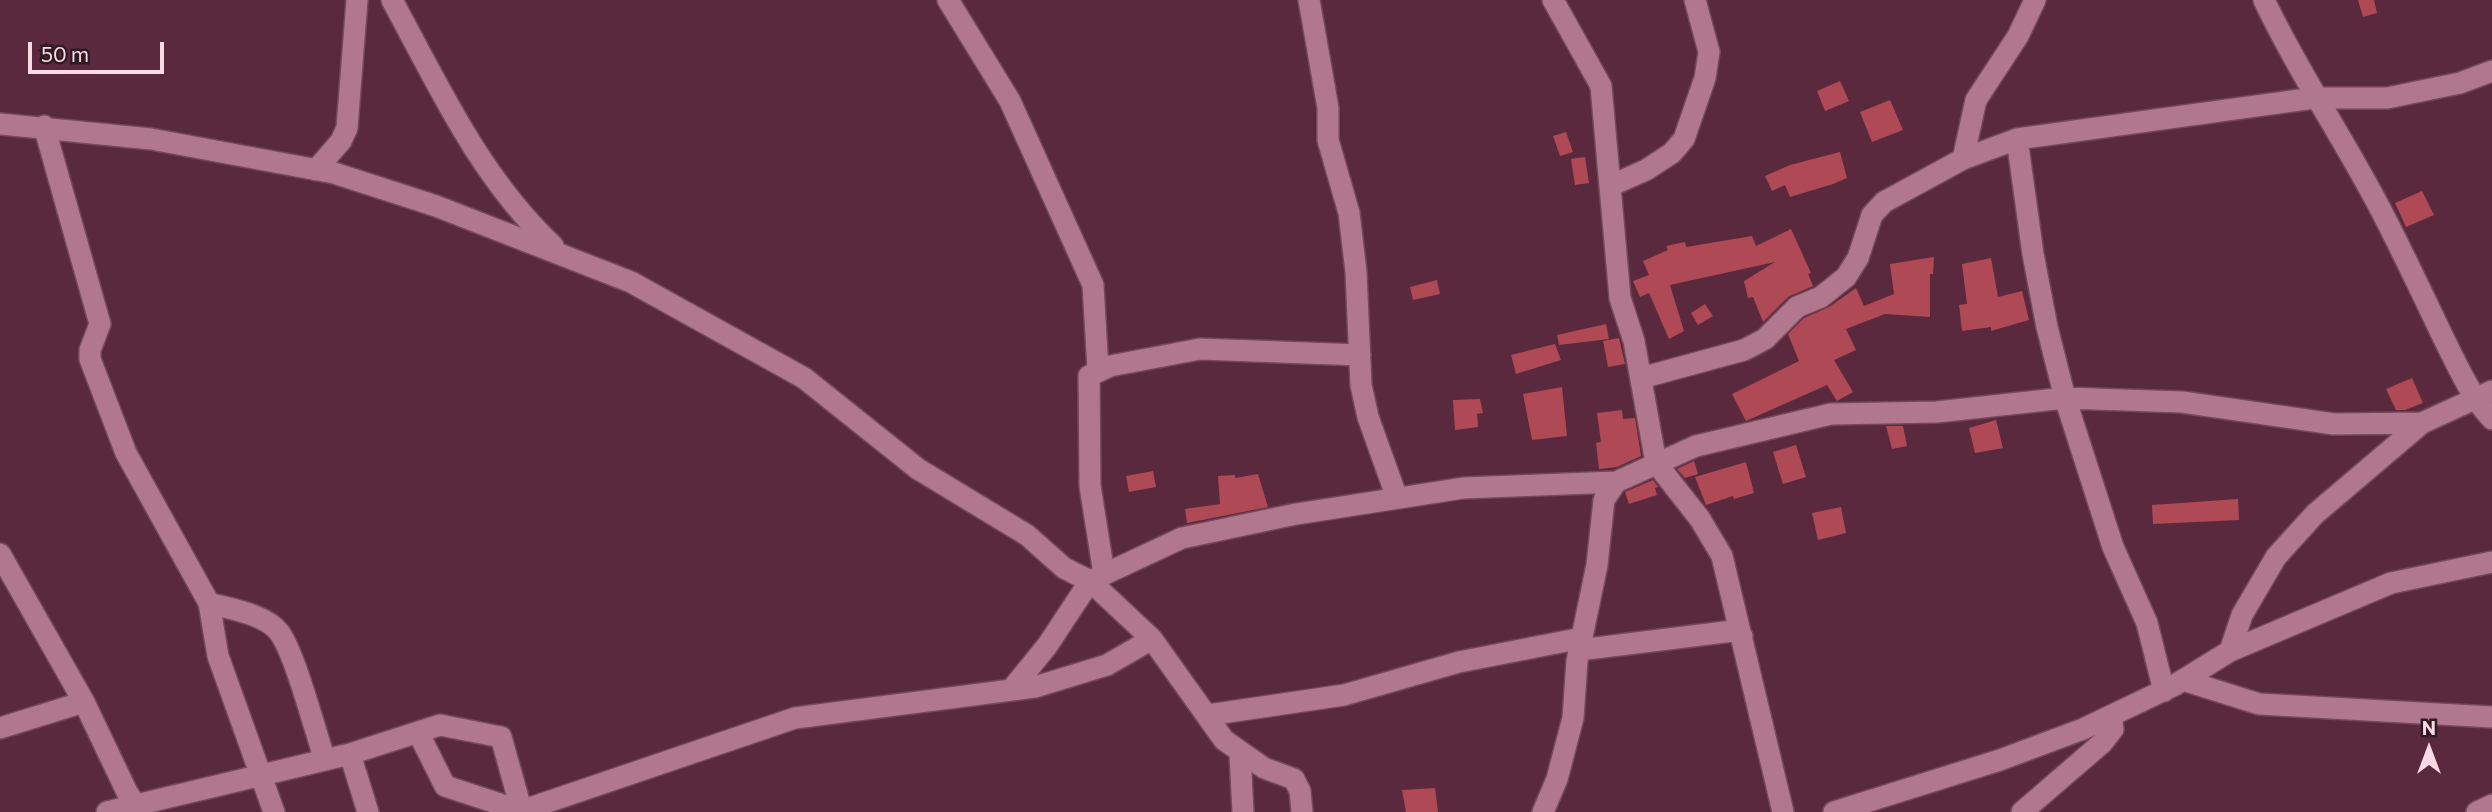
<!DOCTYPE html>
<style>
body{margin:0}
#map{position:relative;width:2492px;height:812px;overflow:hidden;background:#5a293e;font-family:Commissioner,sans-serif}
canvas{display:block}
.north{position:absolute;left:2394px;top:714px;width:70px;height:70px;-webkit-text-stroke:5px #311b23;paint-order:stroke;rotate:0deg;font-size:19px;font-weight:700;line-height:28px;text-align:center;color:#f9d9e4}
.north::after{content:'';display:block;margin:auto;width:24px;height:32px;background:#f9d9e4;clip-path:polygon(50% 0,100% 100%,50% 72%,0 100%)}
.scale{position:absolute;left:28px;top:42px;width:136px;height:32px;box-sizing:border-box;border:4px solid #f9d9e4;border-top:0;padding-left:9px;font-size:21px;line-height:24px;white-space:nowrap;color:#f9d9e4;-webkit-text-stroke:5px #311b23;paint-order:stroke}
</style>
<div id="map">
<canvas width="2492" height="812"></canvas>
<div class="north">N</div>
<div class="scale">50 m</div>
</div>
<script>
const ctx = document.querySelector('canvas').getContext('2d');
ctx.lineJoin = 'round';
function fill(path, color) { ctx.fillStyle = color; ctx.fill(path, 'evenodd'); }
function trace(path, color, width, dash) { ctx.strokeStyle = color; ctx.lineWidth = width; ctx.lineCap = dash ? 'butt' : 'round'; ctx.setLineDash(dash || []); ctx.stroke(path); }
const building = new Path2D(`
 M 2358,0 L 2374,0 L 2377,13 L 2363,17 Z
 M 1840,81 L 1849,101 L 1825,111 L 1817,91 Z
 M 1890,100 L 1903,130 L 1872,142 L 1860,112 Z
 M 1566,132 L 1573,152 L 1560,156 L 1553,136 Z
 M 1840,152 L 1847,178 L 1833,184 L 1790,197 L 1785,185 L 1772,191 L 1765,176 L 1790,165 Z
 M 1585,157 L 1589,183 L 1575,185 L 1571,159 Z
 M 2422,191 L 2434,215 L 2406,227 L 2395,203 Z
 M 1791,229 L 1811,273 L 1808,274 L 1813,286 L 1788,297 L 1763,322 L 1753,297 L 1748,298 L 1744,281 L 1775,262 L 1670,285 L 1684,331 L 1669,339 L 1649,293 L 1640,297 L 1633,281 L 1649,275 L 1643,261 L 1668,250 L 1666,246 L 1685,242 L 1686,247 L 1752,236 L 1756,246 Z
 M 1934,257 L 1933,274 L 1930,274 L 1930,317 L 1885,314 L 1846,329 L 1856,350 L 1834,360 L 1853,392 L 1837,401 L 1827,385 L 1746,421 L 1732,394 L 1799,361 L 1788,334 L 1804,318 L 1829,307 L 1856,288 L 1864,306 L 1894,294 L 1890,264 Z
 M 1991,258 L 1998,297 L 2022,291 L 2029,320 L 1991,331 L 1991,327 L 1962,331 L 1959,305 L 1967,304 L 1962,264 Z
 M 1437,280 L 1440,294 L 1413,300 L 1410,287 Z
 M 1705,304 L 1713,316 L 1698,325 L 1691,313 Z
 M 1606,324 L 1609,339 L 1559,345 L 1557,335 Z
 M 1619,338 L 1625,364 L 1608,367 L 1603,341 Z
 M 1555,344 L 1561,360 L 1516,374 L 1511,355 Z
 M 2412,378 L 2423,403 L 2405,410 L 2396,410 L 2386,389 Z
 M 1562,387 L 1567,436 L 1532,440 L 1523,394 Z
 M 1480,399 L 1483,413 L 1477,414 L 1478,427 L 1455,430 L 1453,400 Z
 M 1622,410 L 1623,419 L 1635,418 L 1641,456 L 1617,467 L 1599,469 L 1596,443 L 1601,442 L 1597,413 Z
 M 1996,420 L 2003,448 L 1975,453 L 1969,428 Z
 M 1886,426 L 1903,426 L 1907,446 L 1892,449 Z
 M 1796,445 L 1806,477 L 1783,484 L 1773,452 Z
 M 1694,461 L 1698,474 L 1685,478 L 1677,469 Z
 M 1746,462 L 1754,493 L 1734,499 L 1733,496 L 1706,505 L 1695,477 Z
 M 1153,471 L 1156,487 L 1129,492 L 1126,476 Z
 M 1258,474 L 1268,507 L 1187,523 L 1185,509 L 1220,504 L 1218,476 L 1235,475 L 1235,478 Z
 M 1653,480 L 1658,487 L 1655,488 L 1657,495 L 1629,504 L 1625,492 Z
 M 2238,499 L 2239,520 L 2153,524 L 2152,505 Z
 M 1841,507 L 1846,533 L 1818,540 L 1812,513 Z
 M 1435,788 L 1438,812 L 1406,812 L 1402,790 Z`);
const minor = new Path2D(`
 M 392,0 C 439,87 480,177 553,246
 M 948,0 L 1010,101 L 1093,285 L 1098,370
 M 1309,0 L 1328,108 L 1328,140 L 1349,213 L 1356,272 L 1361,385 L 1368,417 L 1397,498
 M 1553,0 L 1601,86 L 1620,298 L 1634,341 L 1656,463 L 1700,519 L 1722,556 L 1783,812
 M 2264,0 C 2300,76 2347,143 2385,218 C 2405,257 2424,297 2443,337 C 2457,365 2471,397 2492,419
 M 0,124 L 151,139 L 334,173 L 436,206 L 631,282 L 804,378 L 918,469 L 1027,535 L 1064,568 L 1090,581 L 1152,639 L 1224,740 L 1264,768 L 1294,779 L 1300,791 L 1302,812
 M 44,126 L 100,324 L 90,350 L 90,359 L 126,453 L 209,603 L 218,656 L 274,812
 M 2017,139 L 2033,254 L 2047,327 L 2065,398 L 2113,547 L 2147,623 L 2164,691
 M 1963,159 L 1976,100 L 2018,36 L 2035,0
 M 316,170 L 341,141 L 347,128 L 357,0
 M 1610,186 L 1646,170 L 1672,153 L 1684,139 L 1705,78 L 1709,52 L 1695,0
 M 1641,378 L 1744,350 L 1765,339 L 1797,307 L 1821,297 L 1846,277 L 1858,258 L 1872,215 L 1884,202 L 1963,159 L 2017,139 L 2314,98 L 2387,98 L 2460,83 L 2492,71
 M 0,554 L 84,702 L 127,792 L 140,812
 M 1104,574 L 1090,486 L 1089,376 L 1110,366 L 1200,349 L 1360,355
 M 209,603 C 230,609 265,614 279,632 C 295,653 315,731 325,760
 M 1579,650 L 1733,631 L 1742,636
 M 2230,651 L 2242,615 L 2276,557 L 2315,514 L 2422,423 L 2492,391
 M 2183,680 L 2259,704 L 2492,717
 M 1012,689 L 1047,646 L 1090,581 L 1182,538 L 1296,514 L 1463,488 L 1616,482 L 1696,446 L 1831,414 L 1937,412 L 2065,398 L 2182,402 L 2334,424 L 2422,423
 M 1208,715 L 1344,695 L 1459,662 L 1582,638
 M 0,728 L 84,702
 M 418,732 L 445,786 L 521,811 L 795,718 L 1035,687 L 1107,665 L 1152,639
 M 350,754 L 368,812
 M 1240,754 L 1243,812
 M 107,812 L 350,754 L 440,725 L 501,737 L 522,812
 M 1543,812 L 1557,779 L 1573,718 L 1577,661 L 1597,565 L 1604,500 L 1616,482
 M 1834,812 L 2000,760 L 2083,729 L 2175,685 L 2230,651 L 2391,583 L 2492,562
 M 2022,812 L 2102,743 L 2113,729 L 2111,716
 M 2477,812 L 2492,805`);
fill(building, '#af4956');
trace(minor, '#72485a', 24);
trace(minor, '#b0778d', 21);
</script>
